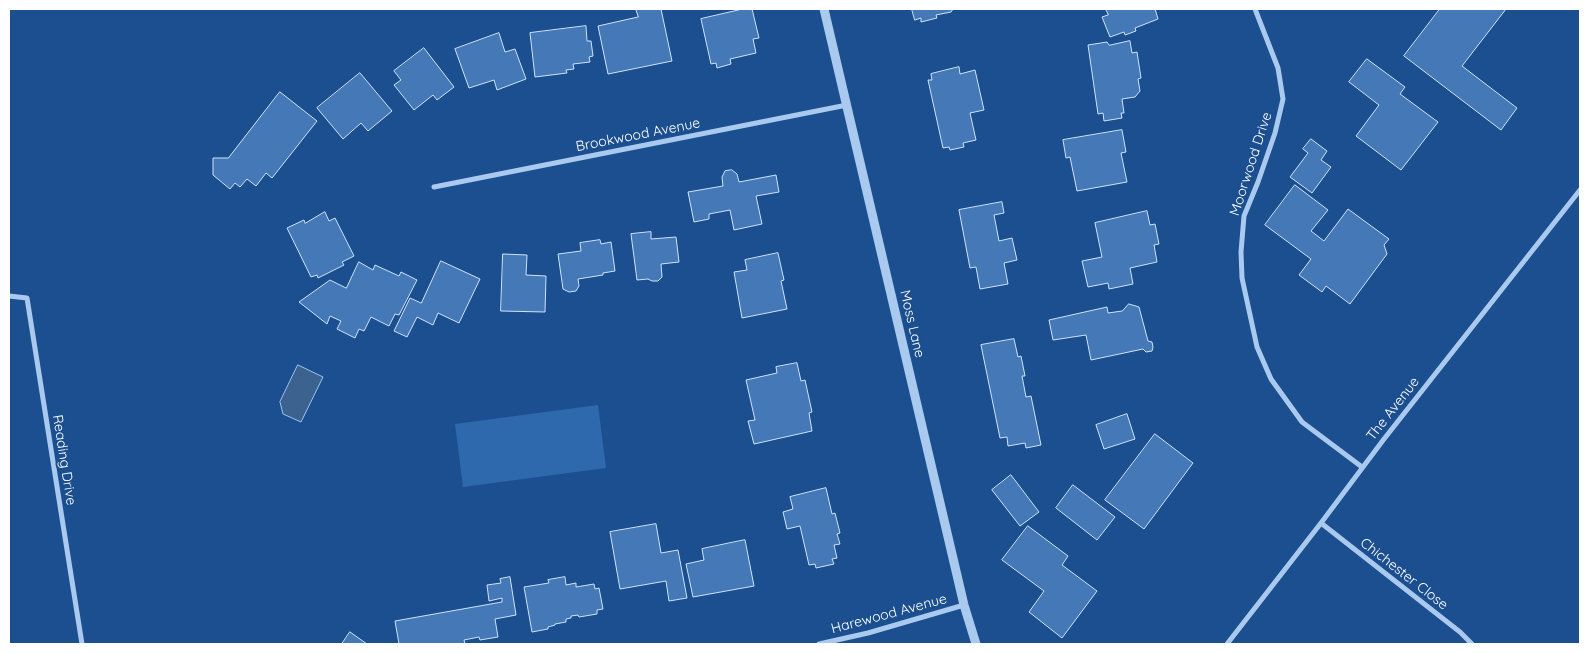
<!DOCTYPE html>
<style>
body{margin:0}
#map{position:relative;width:1589px;height:653px;overflow:hidden;background:#1b4f8f;font-family:Quicksand,sans-serif}
canvas{display:block}
.frame{position:absolute;inset:0;border:10px solid #fff;pointer-events:none}
</style>
<div id="map">
<canvas width="1589" height="653"></canvas>
<div class="frame"></div>
</div>
<script>
const ctx = document.querySelector('canvas').getContext('2d');
ctx.lineJoin = 'round';
function fill(path, color) { ctx.fillStyle = color; ctx.fill(path, 'evenodd'); }
function trace(path, color, width, dash) { ctx.strokeStyle = color; ctx.lineWidth = width; ctx.lineCap = dash ? 'butt' : 'round'; ctx.setLineDash(dash || []); ctx.stroke(path); }
function drawText(font, color, halo, rows, align = 'center') {
  ctx.font = font + ' Quicksand,sans-serif'; ctx.lineWidth = 4; ctx.setLineDash([]); ctx.textBaseline = 'middle'; ctx.strokeStyle = halo; ctx.fillStyle = color; for (const [text, x, y, turn = 0] of rows) {
    ctx.save(); ctx.translate(x, y); ctx.rotate((+turn || 0) * Math.PI / 180); ctx.textAlign = isNaN(turn) ? turn : align; if (halo) ctx.strokeText(text, 0, 0); ctx.fillText(text, 0, 0); ctx.restore();
  }
}
const green = new Path2D(`
 M 598,405 L 606,468 L 463,487 L 455,424 Z`);
const water = new Path2D(`
 M 298,365 L 323,377 L 301,422 L 283,414 L 280,402 Z`);
const building = new Path2D(`
 M 636,9 L 661,9 L 672,61 L 608,74 L 598,26 L 638,17 Z
 M 743,9 L 752,9 L 759,38 L 753,39 L 756,53 L 730,59 L 731,64 L 717,68 L 716,63 L 711,64 L 701,19 Z
 M 912,9 L 953,9 L 951,12 L 936,15 L 937,18 L 921,22 L 921,18 L 915,20 Z
 M 1106,9 L 1155,9 L 1158,19 L 1135,28 L 1136,31 L 1125,35 L 1124,32 L 1110,37 L 1102,17 L 1108,15 Z
 M 1440,9 L 1506,9 L 1462,66 L 1517,108 L 1501,130 L 1404,56 Z
 M 586,26 L 587,41 L 591,41 L 593,56 L 589,57 L 590,62 L 573,64 L 574,69 L 566,70 L 567,73 L 535,77 L 530,33 Z
 M 499,33 L 505,52 L 515,49 L 526,79 L 497,90 L 494,80 L 469,88 L 455,49 Z
 M 1130,41 L 1132,53 L 1137,52 L 1141,78 L 1138,79 L 1140,91 L 1135,97 L 1122,99 L 1124,113 L 1121,113 L 1122,118 L 1104,121 L 1103,113 L 1098,114 L 1088,45 L 1107,42 L 1109,45 Z
 M 424,48 L 454,87 L 437,100 L 433,95 L 414,110 L 394,85 L 401,80 L 394,71 Z
 M 1367,59 L 1405,87 L 1400,94 L 1438,122 L 1401,170 L 1356,136 L 1379,105 L 1349,82 Z
 M 959,67 L 960,74 L 975,70 L 984,110 L 970,113 L 976,140 L 963,143 L 964,147 L 950,150 L 949,147 L 943,148 L 928,80 L 932,80 L 931,74 Z
 M 360,73 L 392,111 L 368,131 L 361,123 L 343,139 L 317,108 Z
 M 280,92 L 317,121 L 272,178 L 266,173 L 256,186 L 247,179 L 240,187 L 235,183 L 230,189 L 213,175 L 213,158 L 228,158 Z
 M 1122,130 L 1126,152 L 1121,153 L 1127,182 L 1077,191 L 1070,157 L 1066,158 L 1063,140 Z
 M 1311,139 L 1327,151 L 1321,160 L 1331,167 L 1312,193 L 1290,177 L 1308,153 L 1303,149 Z
 M 732,170 L 737,174 L 739,182 L 776,175 L 779,192 L 756,196 L 762,224 L 734,230 L 730,210 L 709,214 L 709,219 L 694,222 L 688,192 L 723,186 L 722,177 L 725,171 Z
 M 1295,185 L 1328,210 L 1311,231 L 1324,241 L 1348,209 L 1389,239 L 1384,245 L 1387,254 L 1350,304 L 1326,286 L 1322,292 L 1299,275 L 1311,259 L 1265,225 Z
 M 1002,202 L 1004,213 L 994,215 L 999,241 L 1012,238 L 1017,260 L 1004,263 L 1008,284 L 980,289 L 976,267 L 970,268 L 959,210 Z
 M 1147,211 L 1150,225 L 1155,224 L 1159,244 L 1154,245 L 1157,262 L 1130,268 L 1133,284 L 1109,289 L 1108,283 L 1088,287 L 1082,261 L 1102,257 L 1095,223 Z
 M 325,212 L 329,221 L 335,218 L 354,256 L 342,262 L 344,265 L 318,278 L 317,275 L 311,277 L 287,228 L 304,220 L 305,223 Z
 M 651,232 L 651,239 L 676,237 L 679,262 L 661,264 L 662,277 L 658,281 L 652,281 L 648,279 L 637,280 L 631,234 Z
 M 600,240 L 601,244 L 611,242 L 615,271 L 603,273 L 603,275 L 578,279 L 579,286 L 576,291 L 569,292 L 563,289 L 558,254 L 581,251 L 580,243 Z
 M 778,253 L 784,280 L 781,281 L 787,309 L 742,318 L 734,272 L 747,270 L 745,260 Z
 M 503,254 L 527,255 L 526,275 L 546,276 L 545,312 L 501,311 Z
 M 441,261 L 480,279 L 459,323 L 438,313 L 433,325 L 417,317 L 407,337 L 394,331 L 410,298 L 421,303 Z
 M 359,262 L 373,270 L 375,265 L 399,276 L 401,272 L 417,280 L 399,315 L 395,314 L 389,326 L 371,317 L 364,331 L 359,329 L 355,338 L 337,329 L 341,321 L 330,316 L 327,324 L 299,302 L 330,280 L 346,288 Z
 M 1129,304 L 1139,307 L 1148,341 L 1152,342 L 1153,347 L 1152,351 L 1146,352 L 1143,349 L 1091,360 L 1086,335 L 1053,340 L 1049,320 L 1107,307 L 1108,313 L 1122,311 Z
 M 1014,339 L 1018,357 L 1021,356 L 1025,376 L 1022,376 L 1026,397 L 1031,396 L 1041,445 L 1026,448 L 1025,443 L 1008,446 L 1007,437 L 1000,438 L 981,345 Z
 M 797,363 L 801,381 L 805,380 L 812,412 L 809,413 L 812,431 L 754,444 L 748,421 L 755,420 L 746,380 L 777,373 L 776,367 Z
 M 1127,414 L 1135,439 L 1104,449 L 1096,425 Z
 M 1155,434 L 1193,463 L 1144,529 L 1105,500 Z
 M 1011,475 L 1039,512 L 1020,526 L 992,490 Z
 M 1073,485 L 1115,517 L 1097,540 L 1056,508 Z
 M 826,488 L 832,514 L 835,513 L 840,533 L 837,534 L 840,544 L 834,545 L 837,558 L 832,559 L 834,564 L 816,568 L 815,564 L 809,565 L 800,526 L 787,529 L 783,512 L 793,509 L 790,497 Z
 M 656,524 L 661,553 L 678,550 L 687,598 L 669,601 L 666,581 L 620,589 L 610,532 Z
 M 1028,526 L 1068,556 L 1062,565 L 1097,591 L 1062,638 L 1029,612 L 1044,591 L 1002,560 Z
 M 745,540 L 754,586 L 693,597 L 686,564 L 704,560 L 702,549 Z
 M 510,577 L 516,615 L 495,619 L 498,637 L 480,640 L 479,637 L 464,640 L 465,644 L 399,644 L 395,621 L 502,602 L 502,598 L 489,601 L 487,585 L 501,583 L 500,579 Z
 M 565,577 L 566,585 L 576,583 L 576,587 L 594,584 L 595,589 L 599,588 L 603,609 L 597,610 L 597,614 L 579,617 L 578,615 L 571,616 L 571,618 L 566,619 L 566,622 L 555,624 L 555,625 L 548,627 L 548,629 L 532,632 L 524,587 L 549,583 L 548,580 Z
 M 350,632 L 367,644 L 342,644 Z`);
const minor = new Path2D(`
 M 1255,9 L 1278,68 L 1283,99 L 1275,133 L 1258,182 L 1244,216 L 1241,252 L 1242,278 L 1257,347 L 1271,379 L 1302,422 L 1362,467
 M 434,187 L 847,105
 M 9,296 L 27,298 L 82,644
 M 1321,523 L 1460,632 L 1472,644
 M 819,644 L 868,633 L 964,605
 M 1227,644 L 1321,523 L 1384,439 L 1580,190`);
const tertiary = new Path2D(`
 M 824,9 L 964,605 L 976,644`);
const streetNames = [
 ["Brookwood Avenue",638,135,-11],
 ["Moorwood Drive",1251,164,-72],
 ["Moss Lane",912,324,77],
 ["The Avenue",1393,409,-52],
 ["Reading Drive",64,460,81],
 ["Chichester Close",1404,574,38],
 ["Harewood Avenue",889,614,-15]
];
fill(green, '#2e69ad');
fill(water, '#3c6290');
trace(water, '#9cc4f0', 1);
fill(building, '#4478b7');
trace(building, '#cfe3fa', 1);
trace(minor, '#a9c9ee', 5);
trace(tertiary, '#a9c9ee', 9);
drawText('14px', '#fff', '#1b4f8f', streetNames);
</script>
